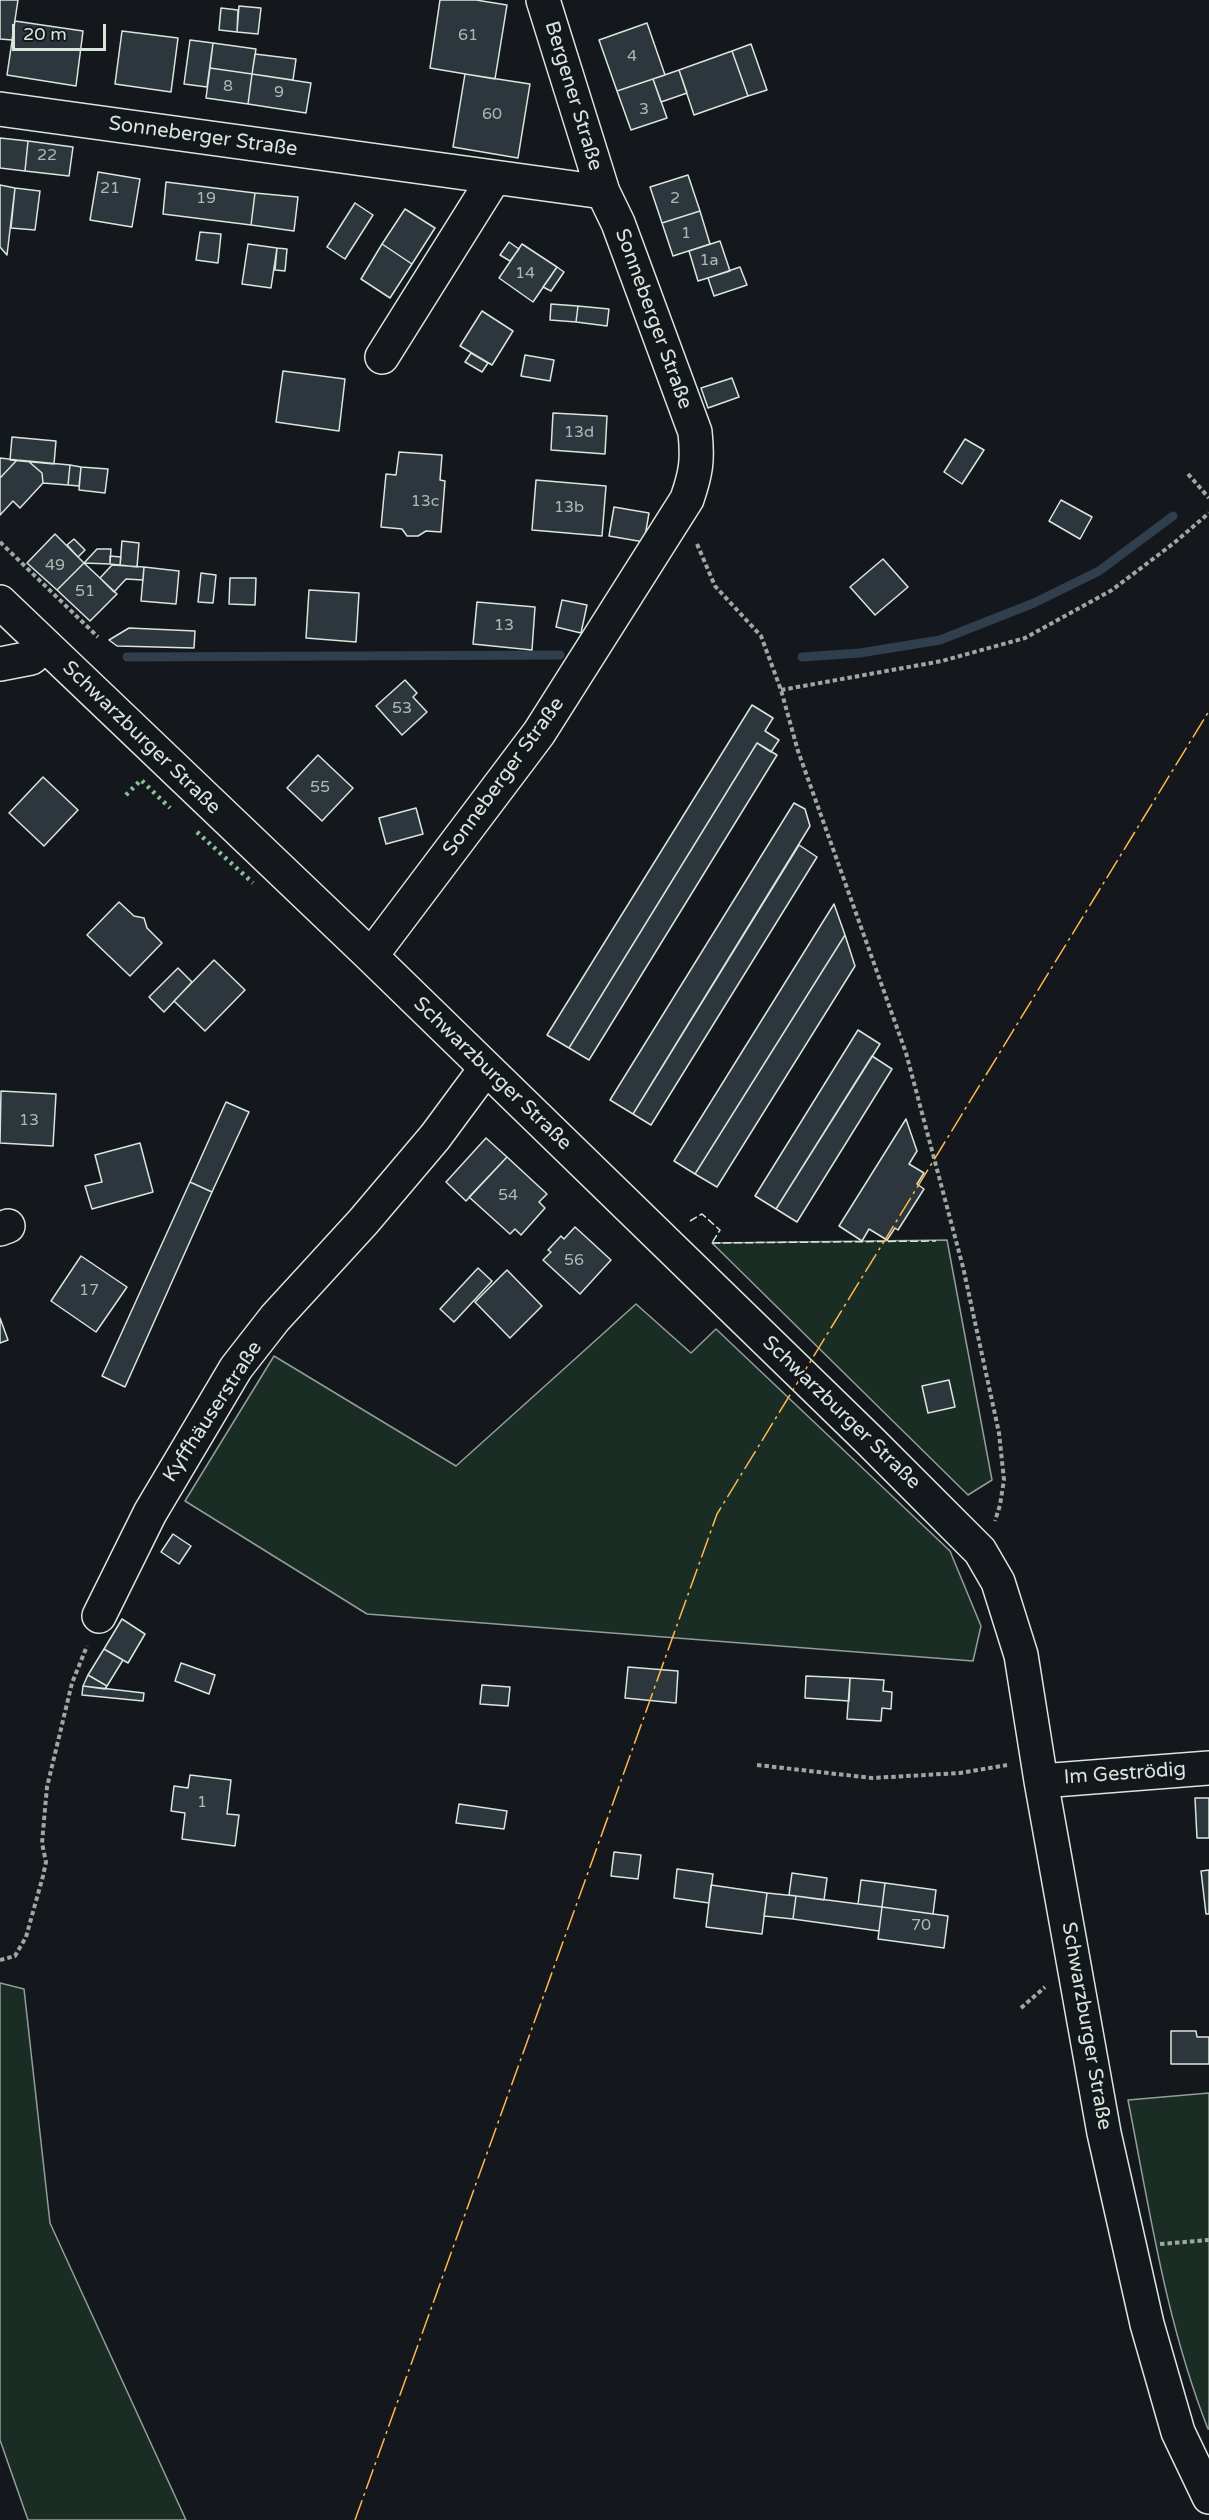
<!DOCTYPE html>
<meta charset="utf-8">
<style>
body{margin:0}
#map{position:relative;width:1209px;height:2520px;overflow:hidden;background:#14181c;font-family:"Varela Round",sans-serif}
canvas{display:block}
.scale{position:absolute;left:12px;top:24px;width:94px;height:27px;box-sizing:border-box;border:3px solid #d8e6dc;border-top:0;padding-left:8px;font-size:18px;line-height:21px;white-space:nowrap;color:#d8e6dc;-webkit-text-stroke:4px #14181c;paint-order:stroke}
</style>
<div id="map">
<canvas width="1209" height="2520"></canvas>
<div class="scale">20 m</div>
</div>
<script>
const ctx = document.querySelector('canvas').getContext('2d');
ctx.lineJoin = 'round';
function fill(path, color) { ctx.fillStyle = color; ctx.fill(path, 'evenodd'); }
function trace(path, color, width, dash) { ctx.strokeStyle = color; ctx.lineWidth = width; ctx.lineCap = dash ? 'butt' : 'round'; ctx.setLineDash(dash || []); ctx.stroke(path); }
function drawText(font, color, halo, rows, align = 'center') {
  ctx.font = font + ' "Varela Round",sans-serif'; ctx.lineWidth = 4.5; ctx.setLineDash([]); ctx.textBaseline = 'middle'; ctx.strokeStyle = halo; ctx.fillStyle = color; for (const [text, x, y, turn = 0] of rows) {
    ctx.save(); ctx.translate(x, y); ctx.rotate((+turn || 0) * Math.PI / 180); ctx.textAlign = isNaN(turn) ? turn : align; if (halo) ctx.strokeText(text, 0, 0); ctx.fillText(text, 0, 0); ctx.restore();
  }
}
const green = new Path2D(`
 M 947,1240 L 992,1480 L 968,1495 L 712,1243 Z
 M 636,1304 L 691,1353 L 716,1329 L 950,1551 L 981,1626 L 973,1661 L 367,1614 L 185,1501 L 274,1356 L 456,1466 Z
 M 0,1983 L 24,1989 L 50,2223 L 186,2520 L 28,2520 L 0,2440 Z
 M 1209,2093 L 1209,2429 L 1208,2429 C 1166,2322 1150,2212 1128,2100 Z`);
const stream = new Path2D(`
 M 127,657 L 560,655
 M 802,657 L 860,653 L 940,640 L 1034,603 L 1099,571 L 1173,516`);
const building = new Path2D(`
 M 0,0 L 18,0 L 12,40 L 0,39 Z
 M 440,0 L 476,0 L 507,5 L 495,79 L 430,68 Z
 M 239,6 L 261,8 L 258,34 L 237,32 Z
 M 221,8 L 238,10 L 237,32 L 219,30 Z
 M 15,21 L 83,31 L 76,86 L 7,75 Z
 M 647,23 L 665,75 L 617,91 L 599,40 Z
 M 122,31 L 178,38 L 171,92 L 115,84 Z
 M 190,40 L 213,43 L 207,87 L 184,84 Z
 M 213,43 L 256,49 L 252,74 L 210,68 Z
 M 751,44 L 767,90 L 748,96 L 732,51 Z
 M 732,51 L 748,96 L 694,115 L 679,70 Z
 M 255,54 L 296,59 L 293,80 L 252,74 Z
 M 210,68 L 252,74 L 248,104 L 206,98 Z
 M 679,70 L 687,93 L 661,102 L 653,79 Z
 M 252,74 L 311,83 L 306,113 L 248,104 Z
 M 465,74 L 530,84 L 518,158 L 453,147 Z
 M 653,79 L 667,118 L 631,130 L 617,91 Z
 M 0,138 L 28,141 L 25,171 L 0,168 Z
 M 28,141 L 73,147 L 69,176 L 25,171 Z
 M 98,172 L 140,179 L 132,227 L 90,220 Z
 M 688,175 L 700,211 L 662,223 L 650,187 Z
 M 166,182 L 255,193 L 251,225 L 163,214 Z
 M 0,185 L 15,188 L 7,255 L 0,247 Z
 M 15,188 L 40,191 L 35,230 L 11,228 Z
 M 255,193 L 298,197 L 294,231 L 251,225 Z
 M 355,203 L 373,215 L 345,259 L 327,247 Z
 M 405,209 L 435,228 L 412,264 L 382,244 Z
 M 700,211 L 710,244 L 673,256 L 662,223 Z
 M 200,232 L 221,234 L 218,263 L 196,260 Z
 M 720,241 L 730,271 L 698,281 L 689,251 Z
 M 509,242 L 519,249 L 510,261 L 500,255 Z
 M 248,244 L 277,248 L 271,288 L 242,284 Z
 M 382,244 L 412,264 L 390,298 L 361,279 Z
 M 522,244 L 557,267 L 533,302 L 499,278 Z
 M 277,248 L 287,249 L 285,271 L 275,270 Z
 M 557,267 L 564,272 L 551,291 L 543,287 Z
 M 740,267 L 747,285 L 714,296 L 708,278 Z
 M 551,304 L 578,306 L 576,322 L 550,320 Z
 M 578,306 L 609,309 L 607,326 L 576,322 Z
 M 482,311 L 513,331 L 492,365 L 460,346 Z
 M 471,353 L 488,363 L 482,372 L 465,362 Z
 M 525,355 L 554,360 L 550,381 L 521,376 Z
 M 283,371 L 345,379 L 339,431 L 276,422 Z
 M 732,378 L 739,397 L 708,408 L 701,388 Z
 M 553,413 L 607,416 L 605,454 L 551,450 Z
 M 12,437 L 56,441 L 54,464 L 10,460 Z
 M 965,439 L 984,450 L 962,484 L 944,472 Z
 M 399,452 L 442,455 L 440,480 L 445,481 L 441,532 L 426,531 L 418,536 L 407,536 L 402,529 L 381,527 L 386,474 L 396,475 Z
 M 0,458 L 17,460 L 0,478 Z
 M 17,460 L 28,461 L 42,473 L 43,483 L 20,508 L 13,501 L 0,515 L 0,478 Z
 M 28,461 L 70,465 L 68,485 L 43,483 L 42,473 Z
 M 70,465 L 81,467 L 79,486 L 68,485 Z
 M 81,467 L 108,469 L 105,493 L 79,490 Z
 M 536,480 L 606,486 L 602,536 L 532,530 Z
 M 1061,500 L 1092,517 L 1080,539 L 1049,521 Z
 M 614,507 L 649,513 L 644,542 L 609,536 Z
 M 55,534 L 84,563 L 57,590 L 27,563 Z
 M 74,539 L 85,550 L 78,557 L 67,545 Z
 M 122,541 L 139,543 L 137,567 L 120,565 Z
 M 97,549 L 111,549 L 110,564 L 84,563 Z
 M 110,556 L 121,557 L 120,565 L 110,564 Z
 M 883,559 L 908,587 L 875,615 L 850,587 Z
 M 84,563 L 117,594 L 90,621 L 57,590 Z
 M 112,565 L 144,567 L 143,580 L 126,579 L 114,592 L 100,578 Z
 M 144,567 L 179,571 L 176,604 L 141,601 Z
 M 201,573 L 216,575 L 213,603 L 198,602 Z
 M 230,578 L 256,578 L 255,605 L 229,604 Z
 M 309,590 L 359,593 L 356,642 L 306,638 Z
 M 562,600 L 587,605 L 581,633 L 556,627 Z
 M 477,602 L 535,607 L 532,650 L 473,644 Z
 M 129,628 L 195,631 L 194,648 L 117,646 L 109,640 Z
 M 405,680 L 417,693 L 413,697 L 427,712 L 402,735 L 376,706 Z
 M 752,705 L 773,718 L 765,731 L 779,740 L 771,752 L 757,743 L 569,1048 L 547,1035 Z
 M 757,743 L 777,755 L 589,1060 L 569,1048 Z
 M 318,755 L 353,788 L 322,821 L 287,788 Z
 M 43,777 L 78,810 L 44,846 L 9,813 Z
 M 794,803 L 805,809 L 810,826 L 633,1114 L 610,1100 Z
 M 416,808 L 423,834 L 386,844 L 379,818 Z
 M 799,845 L 817,857 L 651,1125 L 633,1114 Z
 M 119,902 L 134,916 L 144,918 L 147,928 L 162,943 L 130,976 L 87,935 Z
 M 834,904 L 845,935 L 695,1174 L 674,1161 Z
 M 845,935 L 855,966 L 717,1187 L 695,1174 Z
 M 214,960 L 245,990 L 205,1031 L 174,1001 Z
 M 178,968 L 192,982 L 164,1012 L 149,997 Z
 M 858,1030 L 880,1044 L 776,1209 L 755,1196 Z
 M 872,1056 L 892,1069 L 797,1222 L 776,1209 Z
 M 1,1091 L 56,1094 L 53,1146 L 0,1143 Z
 M 226,1102 L 249,1112 L 212,1192 L 190,1182 Z
 M 906,1119 L 917,1151 L 909,1164 L 924,1173 L 917,1184 L 924,1189 L 898,1230 L 895,1228 L 887,1240 L 869,1229 L 862,1241 L 839,1226 Z
 M 486,1138 L 507,1157 L 466,1201 L 446,1182 Z
 M 140,1143 L 153,1192 L 92,1209 L 85,1186 L 102,1182 L 95,1155 Z
 M 507,1157 L 547,1194 L 539,1202 L 545,1208 L 521,1235 L 515,1229 L 510,1234 L 469,1197 Z
 M 190,1182 L 212,1192 L 125,1387 L 102,1376 Z
 M 575,1227 L 611,1260 L 580,1294 L 543,1260 L 551,1252 L 548,1250 L 561,1236 L 564,1239 Z
 M 81,1256 L 127,1287 L 96,1332 L 51,1301 Z
 M 478,1268 L 492,1281 L 454,1322 L 440,1309 Z
 M 507,1270 L 542,1306 L 510,1338 L 475,1302 Z
 M 0,1318 L 8,1340 L 0,1343 Z
 M 949,1380 L 955,1407 L 928,1413 L 922,1386 Z
 M 173,1534 L 191,1546 L 179,1564 L 161,1552 Z
 M 122,1619 L 145,1634 L 128,1663 L 104,1649 Z
 M 104,1649 L 123,1660 L 107,1686 L 88,1675 Z
 M 181,1663 L 215,1675 L 209,1694 L 175,1681 Z
 M 628,1667 L 678,1671 L 676,1703 L 625,1698 Z
 M 88,1675 L 107,1686 L 105,1689 L 83,1686 Z
 M 806,1676 L 850,1678 L 849,1701 L 805,1698 Z
 M 850,1678 L 884,1680 L 883,1691 L 892,1692 L 891,1709 L 882,1708 L 881,1721 L 847,1719 Z
 M 482,1685 L 510,1687 L 508,1706 L 480,1704 Z
 M 83,1686 L 144,1693 L 143,1701 L 82,1695 Z
 M 190,1775 L 231,1780 L 227,1814 L 239,1815 L 235,1846 L 182,1839 L 185,1813 L 171,1811 L 174,1786 L 188,1788 Z
 M 1195,1798 L 1209,1798 L 1209,1838 L 1197,1838 Z
 M 459,1804 L 507,1811 L 504,1829 L 456,1823 Z
 M 614,1852 L 641,1855 L 638,1879 L 611,1876 Z
 M 677,1869 L 713,1874 L 709,1903 L 674,1898 Z
 M 1209,1870 L 1209,1914 L 1206,1914 L 1201,1871 Z
 M 792,1873 L 827,1878 L 824,1900 L 789,1895 Z
 M 861,1880 L 885,1883 L 882,1907 L 858,1904 Z
 M 885,1883 L 936,1890 L 933,1914 L 882,1907 Z
 M 711,1885 L 767,1893 L 762,1934 L 706,1927 Z
 M 767,1893 L 796,1896 L 793,1919 L 764,1916 Z
 M 796,1896 L 882,1907 L 879,1931 L 793,1919 Z
 M 882,1907 L 948,1916 L 944,1948 L 878,1939 Z
 M 1171,2031 L 1196,2031 L 1197,2037 L 1209,2037 L 1209,2064 L 1171,2064 Z`);
const path = new Path2D(`
 M 1188,474 L 1209,498
 M 0,542 L 98,637
 M 697,544 L 715,586 L 761,636 L 781,690 L 798,751 L 906,1053 L 963,1267 L 999,1433 L 1004,1480 L 1000,1505 L 995,1521
 M 781,690 L 942,661 L 1025,638 L 1112,590 L 1174,543 L 1209,513
 M 757,1765 L 872,1778 L 960,1773 L 1007,1765
 M 0,1960 L 15,1956 L 26,1937 L 43,1876 L 46,1862 L 42,1843 L 47,1787 L 72,1683 L 87,1646
 M 1021,2008 L 1045,1987
 M 1160,2244 L 1209,2240`);
const minor = new Path2D(`
 M 0,109 L 603,192
 M 382,357 L 494,178
 M 0,602 L 371,956 L 870,1441 L 980,1551 L 998,1582 L 1021,1655 L 1041,1781 L 1104,2133 L 1147,2324 L 1178,2432 L 1209,2497
 M 0,664 L 31,658 L 45,646
 M 371,956 L 539,733 L 687,499 C 696,473 698,460 695,432 L 618,223 L 603,192 L 543,0
 M 0,1229 L 8,1226
 M 99,1616 L 150,1513 L 236,1368 L 275,1318 L 363,1222 L 435,1137 L 486,1068
 M 1041,1781 L 1209,1768`);
const hedge = new Path2D(`
 M 126,795 L 141,780 L 170,808
 M 197,832 L 253,883`);
const fence = new Path2D(`
 M 690,1221 L 702,1214 L 720,1230 L 712,1243
 M 712,1243 L 936,1241`);
const power = new Path2D(`
 M 355,2520 L 717,1514 L 1209,711`);
const numberNames = [
 ["61",468,36],
 ["4",632,57],
 ["8",228,87],
 ["9",279,93],
 ["3",644,110],
 ["60",492,115],
 ["22",47,156],
 ["21",110,189],
 ["19",206,199],
 ["2",675,199],
 ["1",686,234],
 ["1a",709,261],
 ["14",525,274],
 ["13d",579,433],
 ["13c",425,502],
 ["13b",569,508],
 ["49",55,566],
 ["51",85,592],
 ["13",504,626],
 ["53",402,709],
 ["55",320,788],
 ["13",29,1121],
 ["54",508,1196],
 ["56",574,1261],
 ["17",89,1291],
 ["1",202,1803],
 ["70",921,1926]
];
const streetNames = [
 ["Bergener Straße",573,96,73],
 ["Sonneberger Straße",203,137,8],
 ["Sonneberger Straße",653,319,70],
 ["Schwarzburger Straße",141,738,44],
 ["Sonneberger Straße",504,777,-54],
 ["Schwarzburger Straße",492,1074,44],
 ["Kyffhäuserstraße",213,1412,-57],
 ["Schwarzburger Straße",841,1413,44],
 ["Im Geströdig",1125,1774,-4],
 ["Schwarzburger Straße",1086,2026,80]
];
fill(green, '#1a2d24');
trace(green, '#939e99', 1.5);
trace(stream, '#2f3f4d', 9);
fill(building, '#2c363c');
trace(building, '#d8e6dc', 1.5);
trace(minor, '#d8e6dc', 36);
trace(path, '#9da8a2', 4, [4.5, 3]);
trace(minor, '#14181c', 33);
trace(hedge, '#8ac095', 4.5, [3, 4.5]);
trace(fence, '#d8e6dc', 1.5, [8, 3]);
trace(power, '#ffb74d', 1.5, [21, 4.5, 3, 4.5]);
drawText('16px', '#adbab4', null, numberNames);
drawText('20px', '#d8e6dc', '#14181c', streetNames);
</script>
